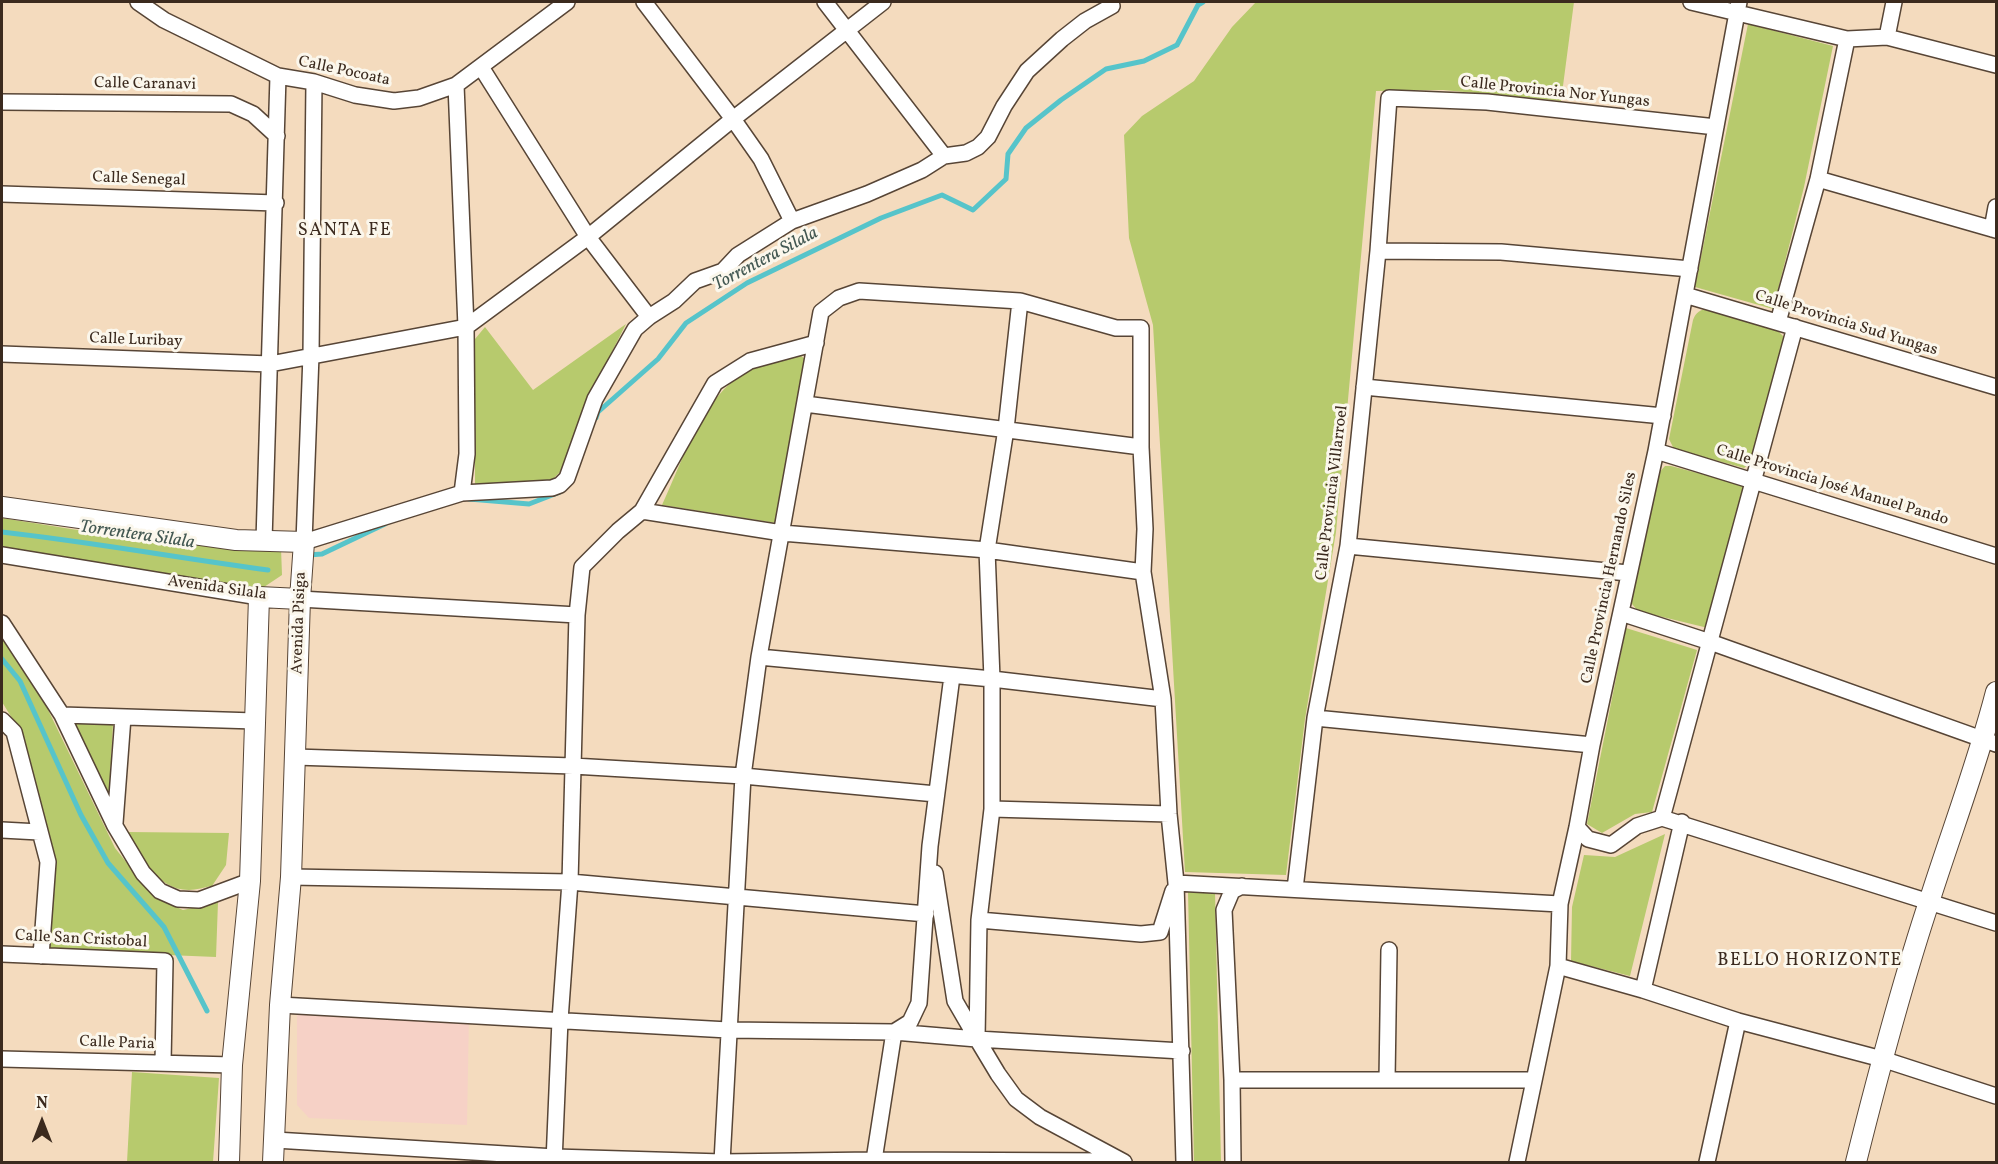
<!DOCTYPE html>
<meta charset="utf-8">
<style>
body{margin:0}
#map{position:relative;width:1998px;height:1164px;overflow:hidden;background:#f4dbbe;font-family:Vollkorn,serif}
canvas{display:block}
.frame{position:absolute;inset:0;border:3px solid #3b2a1e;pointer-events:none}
.north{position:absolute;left:12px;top:1092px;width:60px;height:60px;-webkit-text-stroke:4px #fbf7ec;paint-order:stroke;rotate:0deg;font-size:16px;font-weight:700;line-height:24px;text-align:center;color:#3b2a1e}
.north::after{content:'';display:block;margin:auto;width:21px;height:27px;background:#3b2a1e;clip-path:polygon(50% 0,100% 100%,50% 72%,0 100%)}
</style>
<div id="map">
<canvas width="1998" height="1164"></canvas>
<div class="frame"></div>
<div class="north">N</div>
</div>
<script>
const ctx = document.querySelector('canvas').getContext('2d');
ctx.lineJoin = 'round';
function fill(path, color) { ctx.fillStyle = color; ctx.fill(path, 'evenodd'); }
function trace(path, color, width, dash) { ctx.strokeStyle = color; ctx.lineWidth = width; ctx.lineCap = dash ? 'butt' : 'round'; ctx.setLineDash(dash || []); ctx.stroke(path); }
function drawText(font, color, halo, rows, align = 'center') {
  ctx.font = font + ' Vollkorn,serif'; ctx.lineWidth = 6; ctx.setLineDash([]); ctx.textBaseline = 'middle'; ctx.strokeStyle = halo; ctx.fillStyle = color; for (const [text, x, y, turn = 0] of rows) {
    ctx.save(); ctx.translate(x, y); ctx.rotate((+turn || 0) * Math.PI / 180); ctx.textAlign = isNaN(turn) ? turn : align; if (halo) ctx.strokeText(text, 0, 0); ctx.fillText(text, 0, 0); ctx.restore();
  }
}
const built = new Path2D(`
 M 297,1010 L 469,1014 L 467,1125 L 309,1118 L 297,1105 Z`);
const green = new Path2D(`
 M 1256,2 L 1574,2 L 1561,101 L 1443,90 L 1376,91 L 1336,532 L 1305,719 L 1286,875 L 1185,872 L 1153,325 L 1129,238 L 1124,135 L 1142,116 L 1194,81 L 1232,27 Z
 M 1748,24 L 1833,46 L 1804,187 L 1773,309 L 1695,287 Z
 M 1709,308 L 1776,329 L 1784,337 L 1784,344 L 1752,462 L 1744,468 L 1674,449 L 1669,439 L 1693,320 C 1696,312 1700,310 1709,308 Z
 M 626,324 L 585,405 L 562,470 L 551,481 L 475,487 L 475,339 L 485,327 L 533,390 Z
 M 801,356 L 808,361 L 776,523 L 662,505 C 684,458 701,398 748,370 C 761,363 786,360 801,356 Z
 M 1665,466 L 1671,466 L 1739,484 L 1744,488 L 1708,628 L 1638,611 L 1632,604 L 1631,598 L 1657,475 Z
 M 2,518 C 94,533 187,547 281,548 L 282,575 L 264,587 L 249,589 L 2,547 Z
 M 1626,628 L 1697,650 L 1652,812 L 1635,814 L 1602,833 L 1587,824 Z
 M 2,637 L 38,689 L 115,848 L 155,898 L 183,910 L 218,902 L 216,957 L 48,950 L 55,860 L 23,736 L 2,702 Z
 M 75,724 L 113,724 L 109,798 Z
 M 127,832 L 229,833 L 226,865 L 212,886 C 205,887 196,890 189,890 C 156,890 142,855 127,832 Z
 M 1665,834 L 1630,976 L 1571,961 L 1572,907 L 1584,855 L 1615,857 Z
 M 1188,892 L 1215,892 L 1221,1162 L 1194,1162 Z
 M 132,1072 L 219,1078 L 213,1162 L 127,1162 Z`);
const stream = new Path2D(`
 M 596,418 L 598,412 L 658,359 L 686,323 L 747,283 L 881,218 L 942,195 L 973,210 L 1006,179 L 1008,154 L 1026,128 L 1061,100 L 1106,69 L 1144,61 L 1177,45 L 1198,5 L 1203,2
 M 469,499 L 529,504 L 560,492
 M 2,532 C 91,542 179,558 268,570
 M 308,555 L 322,554 L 385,524
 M 2,659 L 20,681 L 81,815 L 108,863 L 164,927 L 207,1011`);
const minor = new Path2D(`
 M 138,2 L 164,20 L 278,76 L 314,82 L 355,95 L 394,101 L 419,98 L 456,85 L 567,2
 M 644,2 L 733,119 L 761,159 L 792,221
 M 825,2 L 944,156
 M 1691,2 L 1847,39 L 1887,37 L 1996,65
 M 1887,37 L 1894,2
 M 481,67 L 588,237 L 649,317
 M 314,82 L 311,355 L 304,542 L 462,493 L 552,488 L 560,485 L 567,478 L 595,399 L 635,329 L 649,317 L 674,301 L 695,281 L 723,271 L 738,255 L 792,221 L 867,194 L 922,170 L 944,156 L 966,153 L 978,147 L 988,137 L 1004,106 L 1027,71 L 1062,39 L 1085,21 L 1112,6
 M 456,85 L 466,327 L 467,454 L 462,493
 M 2,102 L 231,104 L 253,114 L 277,136
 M 1818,179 L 1996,230
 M 2,194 L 276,203
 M 1992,229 L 1996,207
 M 1378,251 L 1501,252 L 1690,269
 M 1685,295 L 1996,387
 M 1020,301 L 1006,429 L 987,550 L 992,679 L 992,809 L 979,920 L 977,1039 L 998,1074 L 1016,1099 L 1040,1117 L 1124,1162
 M 1778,322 L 1818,179 L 1847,39
 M 2,354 L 270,364 L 466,327 L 588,237 L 733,119 L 883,2
 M 1364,387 L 1663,416
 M 805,404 L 1141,447
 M 1656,451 L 1996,556
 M 642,511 L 782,533 L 987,550 L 1143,572
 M 264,541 L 278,76
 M 1348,546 L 1628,573
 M 2,555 L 259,597
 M 300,599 L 577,615
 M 1621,613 L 1710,642 L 1996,744
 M 2,623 L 62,715 L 115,826 L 143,873 L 160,891 L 178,899 L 199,900 L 250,881
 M 759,657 L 992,679 L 1163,699
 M 62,715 L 255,721
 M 1315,718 L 1592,745
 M 2,720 L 14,732 L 48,862 L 41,956
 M 295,757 L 573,766 L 743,776 L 936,794
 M 992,809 L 1169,814
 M 1662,818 L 1795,327
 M 115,823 L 123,717
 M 1577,827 L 1588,839 L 1611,845 L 1637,826 L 1662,818 L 1996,923
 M 2,830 L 39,832
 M 935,873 L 955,1001 L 977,1039
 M 291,877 L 570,882 L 926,914
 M 1176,883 L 1560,904
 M 1295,889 L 1315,718 L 1348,546 L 1378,251 L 1389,98 L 1487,102 L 1716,127
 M 979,920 L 1141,934 L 1160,932 L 1173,891
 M 2,954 L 165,961 L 163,1063
 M 1558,966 L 1643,990 L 1738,1021 L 1882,1059 L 1996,1096
 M 1643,990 L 1682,822
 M 280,1005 L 728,1030 L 894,1032 L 977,1039 L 1182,1051
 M 2,1059 L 232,1065
 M 1232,1080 L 1534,1080
 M 1387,1080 L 1389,950
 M 275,1140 L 555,1157 L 722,1162 L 874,1160 L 1118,1161
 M 874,1160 L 894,1032 L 910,1022 L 919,1003 L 930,846 L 952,676
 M 554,1162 L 560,1020 L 570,882 L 577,615 L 582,567 L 618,531 L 642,511 L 715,383 L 750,361 L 816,343
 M 722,1162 L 743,776 L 759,657 L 821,312 L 839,298 L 859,291 L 1020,301 L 1116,328 L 1141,328 L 1141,447 L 1145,529 L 1143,572 L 1163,699 L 1169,814 L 1176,883 L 1184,1162
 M 1233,1162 L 1232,1080 L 1224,910 L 1232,891 L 1242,886
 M 1517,1162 L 1558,966 L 1560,904 L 1577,827 L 1592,745 L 1656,451 L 1739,2
 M 1707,1162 L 1738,1021`);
const tertiary = new Path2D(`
 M 2,507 L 236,540 L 304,542 L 300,599 L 291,877 L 280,1005 L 273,1162
 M 229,1162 L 232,1065 L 250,881 L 259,597 L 300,599
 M 1856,1162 C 1878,1074 1901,986 1930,899 C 1952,830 1978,762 1996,692`);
const streetNames = [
 ["Calle Pocoata",344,72,12],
 ["Calle Caranavi",145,85,1],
 ["Calle Provincia Nor Yungas",1555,93,6],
 ["Calle Senegal",139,180,2],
 ["Calle Provincia Sud Yungas",1846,324,17],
 ["Calle Luribay",136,341,2],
 ["Calle Provincia José Manuel Pando",1832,486,17],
 ["Calle Provincia Villarroel",1333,493,-83],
 ["Calle Provincia Hernando Siles",1610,578,-78],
 ["Avenida Silala",217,589,8],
 ["Avenida Pisiga",300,623,-88],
 ["Calle San Cristobal",81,940,3],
 ["Calle Paria",117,1044,2]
];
const neighbourhoodNames = [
 ["SANTA FE",345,232],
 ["BELLO HORIZONTE",1810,962]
];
const waterNames = [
 ["Torrentera Silala",766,260,-28],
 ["Torrentera Silala",137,536,8]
];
fill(built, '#f6d1c6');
fill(green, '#b7ca6d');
trace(stream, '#56c4ca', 5);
trace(minor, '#574536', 18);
trace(tertiary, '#574536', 22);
trace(minor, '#fff', 15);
trace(tertiary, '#fff', 20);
drawText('16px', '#3b2a1e', '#fbf7ec', streetNames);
ctx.letterSpacing = '1.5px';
drawText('18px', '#3b2a1e', '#fbf7ec', neighbourhoodNames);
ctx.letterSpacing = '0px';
drawText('italic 18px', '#435852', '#fbf7ec', waterNames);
</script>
